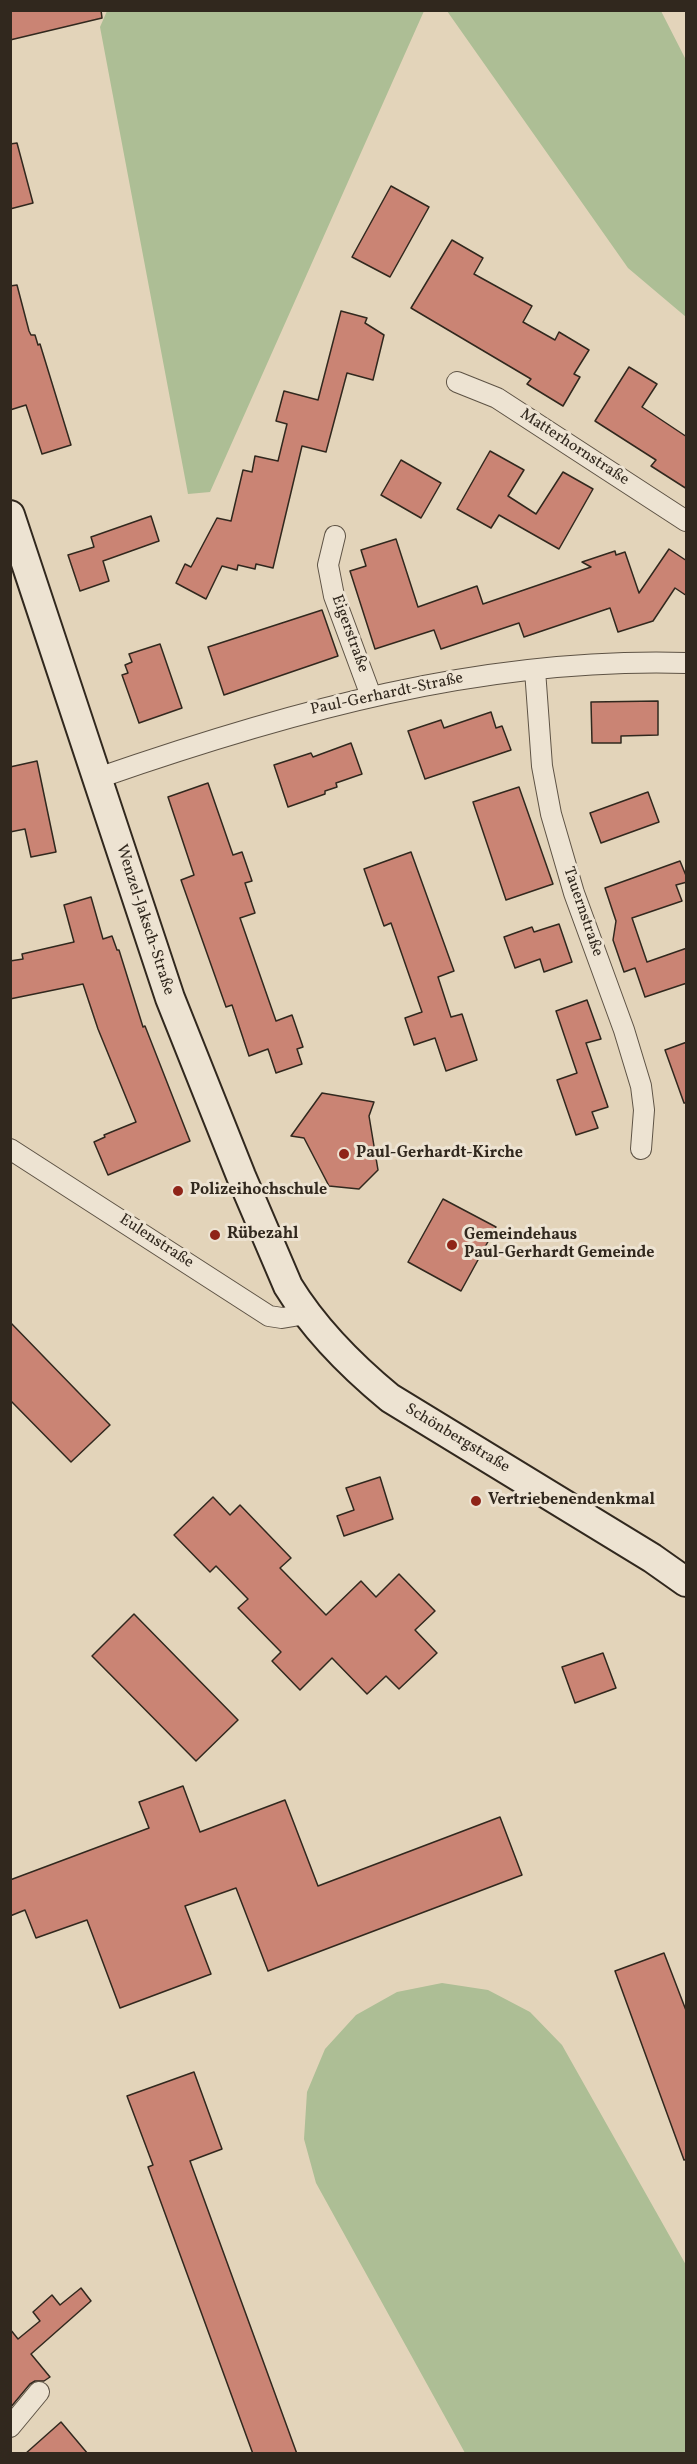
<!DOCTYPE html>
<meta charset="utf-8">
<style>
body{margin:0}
#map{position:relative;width:697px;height:2464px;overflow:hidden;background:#e3d4ba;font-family:Vollkorn,serif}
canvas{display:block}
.frame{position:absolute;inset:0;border:12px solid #31281e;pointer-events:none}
</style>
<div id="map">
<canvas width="697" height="2464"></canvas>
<div class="frame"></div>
</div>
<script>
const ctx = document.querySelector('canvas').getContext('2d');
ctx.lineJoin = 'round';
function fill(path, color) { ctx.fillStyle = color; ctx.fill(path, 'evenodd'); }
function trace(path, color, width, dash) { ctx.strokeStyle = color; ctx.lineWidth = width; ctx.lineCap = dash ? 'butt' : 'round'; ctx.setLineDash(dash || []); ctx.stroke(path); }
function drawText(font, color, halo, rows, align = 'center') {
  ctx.font = font + ' Vollkorn,serif'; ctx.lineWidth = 6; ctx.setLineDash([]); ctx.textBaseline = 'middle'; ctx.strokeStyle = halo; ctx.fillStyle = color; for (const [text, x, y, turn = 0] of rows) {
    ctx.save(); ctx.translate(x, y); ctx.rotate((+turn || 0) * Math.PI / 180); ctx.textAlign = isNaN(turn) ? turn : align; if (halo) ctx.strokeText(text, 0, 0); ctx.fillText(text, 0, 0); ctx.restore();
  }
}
const green = new Path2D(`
 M 107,11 L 424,11 L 210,492 L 188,494 L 100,27 Z
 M 447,11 L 661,11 L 686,60 L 686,317 L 628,268 Z
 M 442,1983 L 488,1990 L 530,2012 L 562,2045 L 686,2265 L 686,2453 L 465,2453 L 316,2183 L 304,2139 L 307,2092 L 325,2049 L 356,2015 L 397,1992 Z`);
const building = new Path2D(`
 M 10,10 L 101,10 L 102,18 L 10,40 Z
 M 17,143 L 33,203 L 10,209 L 10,144 Z
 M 391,186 L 429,207 L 390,277 L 352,257 Z
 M 452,240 L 483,258 L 474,274 L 532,306 L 523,322 L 555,340 L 559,332 L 589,350 L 574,374 L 580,377 L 563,406 L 527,384 L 531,379 L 411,308 Z
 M 17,285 L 29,331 L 31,335 L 35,335 L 38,345 L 40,344 L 71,445 L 42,454 L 26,405 L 10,410 L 10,286 Z
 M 341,311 L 367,318 L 365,323 L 384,335 L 373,380 L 347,373 L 326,452 L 302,446 L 273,568 L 256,564 L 255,569 L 238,565 L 237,570 L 222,566 L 206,599 L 176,583 L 185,564 L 191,567 L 217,518 L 231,521 L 243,470 L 252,472 L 255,456 L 278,461 L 287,424 L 276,421 L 284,391 L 318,400 Z
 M 629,367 L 657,384 L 642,407 L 687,437 L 687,489 L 651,466 L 656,460 L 595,421 Z
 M 490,451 L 524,470 L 508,496 L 536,514 L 563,472 L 593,489 L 559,549 L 499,515 L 491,528 L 457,509 Z
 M 401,460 L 441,483 L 421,518 L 381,495 Z
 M 151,516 L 159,541 L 103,561 L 109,581 L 80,591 L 68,555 L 94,547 L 91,537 Z
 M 396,539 L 418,607 L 477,586 L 483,604 L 591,567 L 582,562 L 615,551 L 616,555 L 625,552 L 639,593 L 669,549 L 687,561 L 687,596 L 675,588 L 653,621 L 618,632 L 610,608 L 524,637 L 519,623 L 441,649 L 434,630 L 375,649 L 350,571 L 366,566 L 361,550 Z
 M 322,610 L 338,656 L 224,695 L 208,647 Z
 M 160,644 L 182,708 L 139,723 L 122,675 L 128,673 L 125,665 L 132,662 L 129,654 Z
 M 658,701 L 658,735 L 621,736 L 621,743 L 592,743 L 591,702 Z
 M 491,712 L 496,728 L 502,726 L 511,750 L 425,779 L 408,731 L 441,720 L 444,728 Z
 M 351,743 L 362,774 L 336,783 L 337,787 L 325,791 L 325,794 L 288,807 L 274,765 L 311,753 L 313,757 Z
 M 37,761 L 56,852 L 31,857 L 25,829 L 10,832 L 10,767 Z
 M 208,783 L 233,855 L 242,852 L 252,881 L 245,883 L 255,913 L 240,918 L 276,1021 L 292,1015 L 303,1047 L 297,1049 L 302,1064 L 276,1073 L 268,1049 L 249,1056 L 232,1005 L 226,1007 L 181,880 L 194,875 L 168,797 Z
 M 519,787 L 553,884 L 506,900 L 473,802 Z
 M 648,792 L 659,822 L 601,843 L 590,813 Z
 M 411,852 L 454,971 L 438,977 L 451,1017 L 462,1014 L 477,1060 L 446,1071 L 435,1038 L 414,1045 L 405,1018 L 422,1012 L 391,923 L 384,926 L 364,869 Z
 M 680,861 L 687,878 L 687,882 L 676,885 L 682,901 L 632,918 L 647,962 L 687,948 L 687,983 L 645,997 L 635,968 L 624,972 L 613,940 L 616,921 L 605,888 Z
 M 91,897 L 103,939 L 112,936 L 117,950 L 119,950 L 143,1027 L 145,1026 L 190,1141 L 108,1175 L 94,1142 L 105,1137 L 104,1135 L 136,1122 L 98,1029 L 83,984 L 10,999 L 10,961 L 23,959 L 22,954 L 74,942 L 64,905 Z
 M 559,924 L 572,962 L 544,972 L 540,959 L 515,968 L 504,937 L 532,927 L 534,932 Z
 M 587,1000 L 601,1039 L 586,1043 L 608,1107 L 592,1112 L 598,1128 L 576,1135 L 557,1080 L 577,1073 L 556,1011 Z
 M 687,1042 L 687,1103 L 684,1103 L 665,1050 Z
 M 322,1093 L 374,1102 L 369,1116 L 378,1170 L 359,1189 L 329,1186 L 304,1138 L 291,1136 Z
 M 443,1199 L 496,1227 L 461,1291 L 408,1262 Z
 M 10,1322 L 110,1425 L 71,1462 L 10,1400 Z
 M 380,1477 L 393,1519 L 344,1536 L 337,1516 L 354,1510 L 346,1488 Z
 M 213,1497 L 230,1515 L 240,1505 L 291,1558 L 280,1568 L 326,1615 L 361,1581 L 376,1597 L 399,1574 L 435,1611 L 415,1630 L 437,1653 L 399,1689 L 386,1676 L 367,1694 L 332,1658 L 300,1690 L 272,1661 L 281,1652 L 238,1608 L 248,1599 L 216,1566 L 210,1572 L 174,1535 Z
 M 134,1614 L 238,1720 L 196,1761 L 92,1656 Z
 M 603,1653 L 616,1688 L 575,1703 L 562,1667 Z
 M 183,1786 L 200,1832 L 285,1800 L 318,1886 L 500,1817 L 522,1875 L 268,1971 L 236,1888 L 185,1906 L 211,1974 L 120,2008 L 87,1920 L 36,1938 L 25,1910 L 10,1916 L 10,1880 L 149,1828 L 139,1802 Z
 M 664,1953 L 687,2013 L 687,2159 L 684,2160 L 615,1971 Z
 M 194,2072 L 222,2149 L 190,2161 L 297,2454 L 253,2454 L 148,2167 L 153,2165 L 127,2096 Z
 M 81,2288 L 91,2301 L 31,2354 L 50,2377 L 44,2381 L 35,2381 L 30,2384 L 10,2408 L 10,2329 L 18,2339 L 40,2321 L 33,2312 L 52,2295 L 60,2305 Z
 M 61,2422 L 88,2454 L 25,2454 Z`);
const street = new Path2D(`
 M 457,382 L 497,398 L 686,521
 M 335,536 L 328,565 L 334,596 L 371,696
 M 535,670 L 542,766 L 551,814 L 574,893 L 624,1030 L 641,1086 L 644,1110 L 641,1149
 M 98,778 C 288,712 483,657 686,663
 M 10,1149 L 269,1316 L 282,1318 L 306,1314
 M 10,2427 L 39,2392`);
const secondary = new Path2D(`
 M 10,515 L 170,998 L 241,1176 L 288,1286 C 315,1330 350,1365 390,1398 L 652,1558 L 686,1582`);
const markers = [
 [344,1154,6,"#8f2418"],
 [178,1191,6,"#8f2418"],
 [215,1235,6,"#8f2418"],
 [452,1245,6,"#8f2418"],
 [476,1501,6,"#8f2418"]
];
const streetNames = [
 ["Matterhornstraße",574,448,33],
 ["Eigerstraße",349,634,70],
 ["Paul-Gerhardt-Straße",387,695,-12],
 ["Tauernstraße",582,912,71],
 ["Wenzel-Jaksch-Straße",144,920,72],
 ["Eulenstraße",156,1242,33],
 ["Schönbergstraße",457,1439,31]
];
const poiNames = [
 ["Paul-Gerhardt-Kirche",356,1154],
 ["Polizeihochschule",190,1191],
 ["Rübezahl",227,1235],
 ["Gemeindehaus",464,1236],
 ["Paul-Gerhardt Gemeinde",464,1254],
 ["Vertriebenendenkmal",488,1501]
];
fill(green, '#adbe95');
fill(building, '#ca8474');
trace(building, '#31281e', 1.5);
trace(street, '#5e5345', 22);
trace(secondary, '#31281e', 32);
trace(street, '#ede3d2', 20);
trace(secondary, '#ede3d2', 28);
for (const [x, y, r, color] of markers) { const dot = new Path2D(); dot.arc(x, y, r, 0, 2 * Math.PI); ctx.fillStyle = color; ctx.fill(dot); trace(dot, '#ede3d2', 2); }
drawText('16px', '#31281e', '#ede3d2', streetNames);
drawText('bold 16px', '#31281e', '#ede3d2', poiNames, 'left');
</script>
